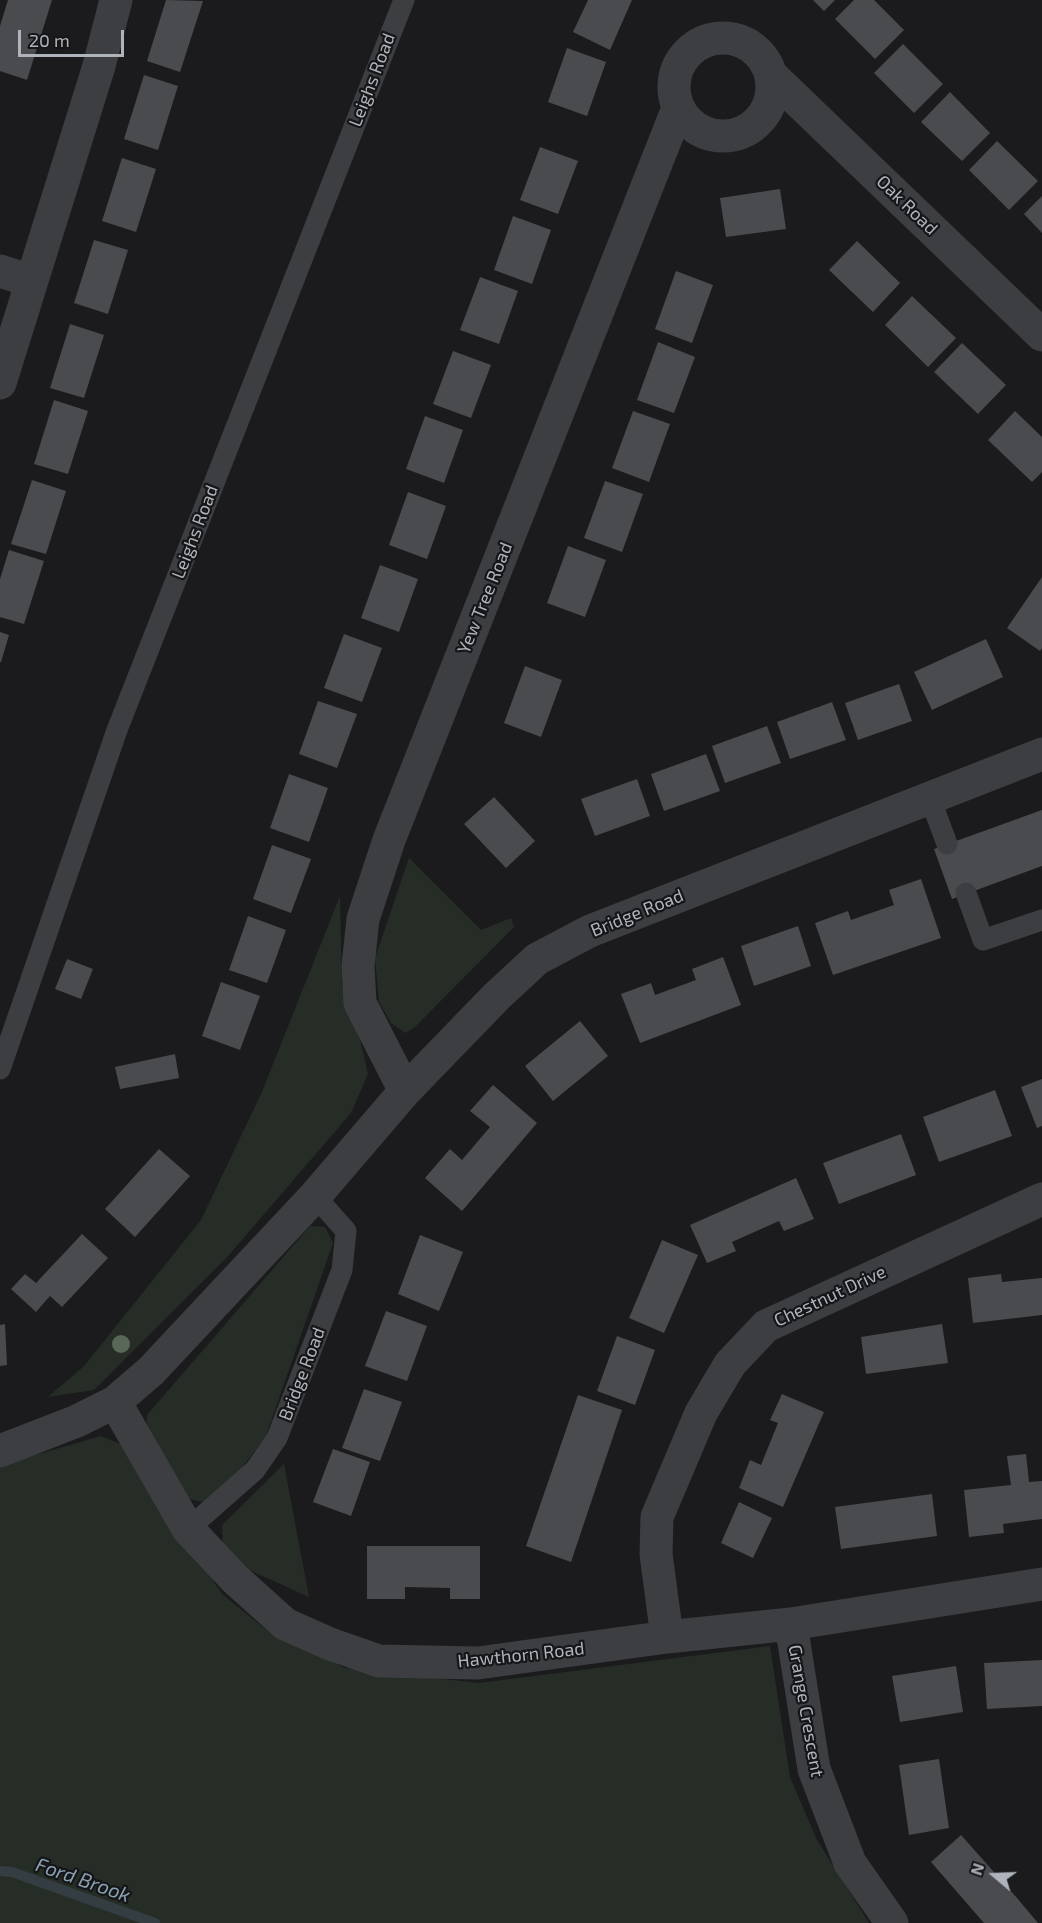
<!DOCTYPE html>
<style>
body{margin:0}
#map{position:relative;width:1042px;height:1923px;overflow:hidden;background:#1b1b1d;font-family:"Exo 2",sans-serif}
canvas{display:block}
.north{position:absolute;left:964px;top:1845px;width:60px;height:60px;-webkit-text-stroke:4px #161618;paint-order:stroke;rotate:289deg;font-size:16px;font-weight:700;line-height:24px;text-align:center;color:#afb3bb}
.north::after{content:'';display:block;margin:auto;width:21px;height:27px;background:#afb3bb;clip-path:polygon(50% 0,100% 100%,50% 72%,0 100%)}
.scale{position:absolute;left:18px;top:30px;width:106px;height:27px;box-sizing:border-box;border:3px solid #afb3bb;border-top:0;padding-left:8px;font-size:18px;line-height:21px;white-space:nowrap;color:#afb3bb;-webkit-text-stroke:4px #161618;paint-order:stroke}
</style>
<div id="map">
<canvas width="1042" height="1923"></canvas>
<div class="north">N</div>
<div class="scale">20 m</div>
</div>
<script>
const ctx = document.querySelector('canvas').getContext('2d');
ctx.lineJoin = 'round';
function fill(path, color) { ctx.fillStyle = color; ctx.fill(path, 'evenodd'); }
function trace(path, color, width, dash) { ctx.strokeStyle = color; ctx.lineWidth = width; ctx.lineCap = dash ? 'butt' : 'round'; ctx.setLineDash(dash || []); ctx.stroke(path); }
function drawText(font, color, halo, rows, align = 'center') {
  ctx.font = font + ' "Exo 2",sans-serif'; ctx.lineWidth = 4.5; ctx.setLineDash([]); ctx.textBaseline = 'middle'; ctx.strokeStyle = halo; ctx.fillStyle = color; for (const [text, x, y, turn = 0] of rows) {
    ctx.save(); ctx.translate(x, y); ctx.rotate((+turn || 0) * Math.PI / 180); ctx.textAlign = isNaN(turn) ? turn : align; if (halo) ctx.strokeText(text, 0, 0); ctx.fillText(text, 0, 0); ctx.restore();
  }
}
const green = new Path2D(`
 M 409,858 L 481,930 L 511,918 L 514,927 L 414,1028 L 405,1033 L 391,1023 L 379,1002 L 375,958 Z
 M 340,896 L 342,987 L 360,1040 L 368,1074 L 351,1113 L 229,1255 L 94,1390 L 48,1397 L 84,1366 L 201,1220 L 261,1094 Z
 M 310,1226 L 325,1227 L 333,1243 L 266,1436 L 235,1477 L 203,1502 L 189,1499 L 147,1428 L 147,1415 Z
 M 101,1436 L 120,1444 L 223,1595 L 269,1632 L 345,1668 L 479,1683 L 770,1646 L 790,1777 L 817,1840 L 869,1923 L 0,1923 L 0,1465 Z
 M 284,1464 L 309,1597 L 238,1565 L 223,1551 L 222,1525 Z`);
const stream = new Path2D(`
 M 0,1871 L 12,1872 L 155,1923`);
const building = new Path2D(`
 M 8,0 L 52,0 L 27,80 L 0,71 L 0,26 Z
 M 166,0 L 203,1 L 180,72 L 147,61 Z
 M 588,0 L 632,0 L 610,50 L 573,32 Z
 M 813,0 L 835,0 L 824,11 Z
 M 854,0 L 874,0 L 904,30 L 875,59 L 835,19 Z
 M 903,44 L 943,84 L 914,113 L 874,73 Z
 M 567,48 L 606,62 L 587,116 L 548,102 Z
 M 144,75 L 178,86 L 158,150 L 124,139 Z
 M 950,92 L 990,133 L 962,161 L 921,122 Z
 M 997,141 L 1038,181 L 1009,210 L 969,170 Z
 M 540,147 L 578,161 L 558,214 L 520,200 Z
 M 122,158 L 156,169 L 136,232 L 102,221 Z
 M 780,189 L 786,229 L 726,237 L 720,198 Z
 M 1042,196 L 1042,233 L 1024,214 Z
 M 513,216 L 551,230 L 532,284 L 494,270 Z
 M 94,240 L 128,250 L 108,314 L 74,303 Z
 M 857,241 L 900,283 L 873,312 L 829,270 Z
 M 676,271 L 713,285 L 692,343 L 655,329 Z
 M 480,277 L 518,291 L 499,344 L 460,330 Z
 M 912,296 L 956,338 L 928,367 L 885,325 Z
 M 70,324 L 104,335 L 84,398 L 50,388 Z
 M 658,342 L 695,357 L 674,413 L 637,400 Z
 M 962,343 L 1006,385 L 978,414 L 934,372 Z
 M 453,351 L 491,365 L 471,418 L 433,404 Z
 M 54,400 L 88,411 L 68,474 L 34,464 Z
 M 633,411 L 670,424 L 649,482 L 612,468 Z
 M 1015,411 L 1042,437 L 1042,472 L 1032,482 L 988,440 Z
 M 425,416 L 463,430 L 444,483 L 406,469 Z
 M 32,480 L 66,491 L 46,554 L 11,544 Z
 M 605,481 L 643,494 L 622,552 L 584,538 Z
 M 408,492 L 446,506 L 427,559 L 389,545 Z
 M 568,546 L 606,560 L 585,617 L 547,603 Z
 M 9,550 L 44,561 L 24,624 L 0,617 L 0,579 Z
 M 380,565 L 418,579 L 399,632 L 361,618 Z
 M 1042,577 L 1042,648 L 1040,651 L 1007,628 Z
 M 0,632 L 9,635 L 1,662 L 0,662 Z
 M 344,634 L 382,648 L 362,702 L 324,688 Z
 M 986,639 L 1003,677 L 932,710 L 914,672 Z
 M 525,666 L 562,680 L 541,737 L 504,723 Z
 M 899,684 L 912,721 L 858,740 L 845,703 Z
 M 318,701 L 357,714 L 337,768 L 299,754 Z
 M 832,702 L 846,740 L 790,759 L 777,722 Z
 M 767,726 L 781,763 L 725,783 L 712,746 Z
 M 706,754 L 720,791 L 664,811 L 651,774 Z
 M 289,774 L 328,788 L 309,842 L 270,828 Z
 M 637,779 L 650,816 L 595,836 L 581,799 Z
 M 494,797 L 535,841 L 506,868 L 464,824 Z
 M 1042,810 L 1042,866 L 952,899 L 934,849 Z
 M 272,845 L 311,859 L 291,913 L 253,899 Z
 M 921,879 L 941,938 L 833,975 L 815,923 L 848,911 L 851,920 L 894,905 L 889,890 Z
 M 248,916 L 286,930 L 267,983 L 229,970 Z
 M 798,926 L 811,966 L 754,986 L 741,946 Z
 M 723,957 L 741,1005 L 640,1043 L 621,994 L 651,983 L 655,995 L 696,980 L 692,969 Z
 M 67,959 L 93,969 L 81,999 L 55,989 Z
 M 221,982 L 260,996 L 240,1050 L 202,1036 Z
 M 580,1021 L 608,1056 L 553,1101 L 525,1066 Z
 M 175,1054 L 179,1078 L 120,1089 L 115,1067 Z
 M 1042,1079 L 1042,1126 L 1037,1128 L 1021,1087 Z
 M 493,1085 L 537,1123 L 462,1211 L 425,1178 L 450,1149 L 462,1160 L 490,1127 L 470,1111 Z
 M 995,1090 L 1012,1136 L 939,1162 L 923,1117 Z
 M 901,1134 L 916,1175 L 839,1204 L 823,1163 Z
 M 159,1149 L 190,1176 L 135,1237 L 105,1209 Z
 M 796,1178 L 814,1219 L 784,1231 L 779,1221 L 732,1242 L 736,1251 L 707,1263 L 690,1225 Z
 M 82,1234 L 108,1258 L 62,1307 L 50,1296 L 36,1312 L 11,1289 L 25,1274 L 36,1283 Z
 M 420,1235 L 463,1252 L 439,1311 L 398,1294 Z
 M 662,1240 L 698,1255 L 664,1333 L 629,1318 Z
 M 1001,1274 L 1002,1282 L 1042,1278 L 1042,1315 L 973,1323 L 968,1278 Z
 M 386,1311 L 427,1326 L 407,1381 L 365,1366 Z
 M 5,1324 L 7,1365 L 0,1366 L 0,1325 Z
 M 942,1324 L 948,1363 L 866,1374 L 861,1337 Z
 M 617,1336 L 655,1350 L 635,1405 L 597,1391 Z
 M 364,1389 L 402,1402 L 380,1461 L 342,1448 Z
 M 782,1394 L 824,1412 L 783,1507 L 739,1488 L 750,1460 L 761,1465 L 778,1423 L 770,1420 Z
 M 578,1395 L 622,1410 L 571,1562 L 526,1546 Z
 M 333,1449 L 370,1462 L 351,1516 L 313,1502 Z
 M 1026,1454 L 1029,1482 L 1042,1481 L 1042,1519 L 1003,1524 L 1004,1533 L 969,1537 L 964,1490 L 1011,1485 L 1007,1456 Z
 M 932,1494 L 937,1536 L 841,1549 L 835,1507 Z
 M 739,1502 L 772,1518 L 753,1558 L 721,1543 Z
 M 367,1546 L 480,1546 L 480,1599 L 450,1599 L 450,1588 L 405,1587 L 405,1599 L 367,1599 Z
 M 1042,1660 L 1042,1706 L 987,1709 L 984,1663 Z
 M 956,1666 L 963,1712 L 900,1722 L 892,1676 Z
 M 939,1759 L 949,1828 L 909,1835 L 899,1765 Z
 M 961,1835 L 1017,1898 L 1038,1923 L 984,1923 L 931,1862 Z`);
const service = new Path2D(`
 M 930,798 L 947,844
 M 966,893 L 983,940 L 1042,920
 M 0,1069 L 117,730 L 404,0
 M 188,1529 L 255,1470 L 277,1438 L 342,1270 L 346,1231 L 315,1196`);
const minor = new Path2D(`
 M674 87a49 49 0 1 1 98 0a49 49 0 1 1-98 0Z
 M 771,75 L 1042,335
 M 0,271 L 31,281
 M 0,383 L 99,66 L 116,0
 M 405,1091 L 360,1003 L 358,966 L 363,919 L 389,840 L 678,108
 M 115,1402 L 188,1529 L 235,1579 L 285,1624 L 330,1644 L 379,1661 L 478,1663 L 667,1637 L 791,1624 L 1042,1584
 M 0,1451 L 77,1421 L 115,1402 L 151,1371 L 315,1196 L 405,1091 L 496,997 L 537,959 L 590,931 L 1042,754
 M 791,1624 L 814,1769 L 850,1863 L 892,1923
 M 667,1637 L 656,1554 L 657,1517 L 701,1413 L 730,1364 L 766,1326 L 1042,1199`);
const trees = [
 [121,1344]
];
const streetNames = [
 ["Leighs Road",372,80,-69],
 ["Oak Road",907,205,44],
 ["Leighs Road",195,532,-69],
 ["Yew Tree Road",485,598,-68],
 ["Bridge Road",637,913,-22],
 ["Chestnut Drive",830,1296,-25],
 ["Bridge Road",302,1374,-69],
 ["Hawthorn Road",521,1655,-6],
 ["Grange Crescent",806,1711,80]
];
const waterNames = [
 ["Ford Brook",83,1880,19]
];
fill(green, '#252d26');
trace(stream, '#343d42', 10);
fill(building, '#4a4b4f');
trace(service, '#3c3e42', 21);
trace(minor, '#3c3e42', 33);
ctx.fillStyle = '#576758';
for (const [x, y] of trees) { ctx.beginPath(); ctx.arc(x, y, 9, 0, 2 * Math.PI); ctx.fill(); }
drawText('18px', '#afb3bb', '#161618', streetNames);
drawText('italic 20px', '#89a2b3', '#161618', waterNames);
</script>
